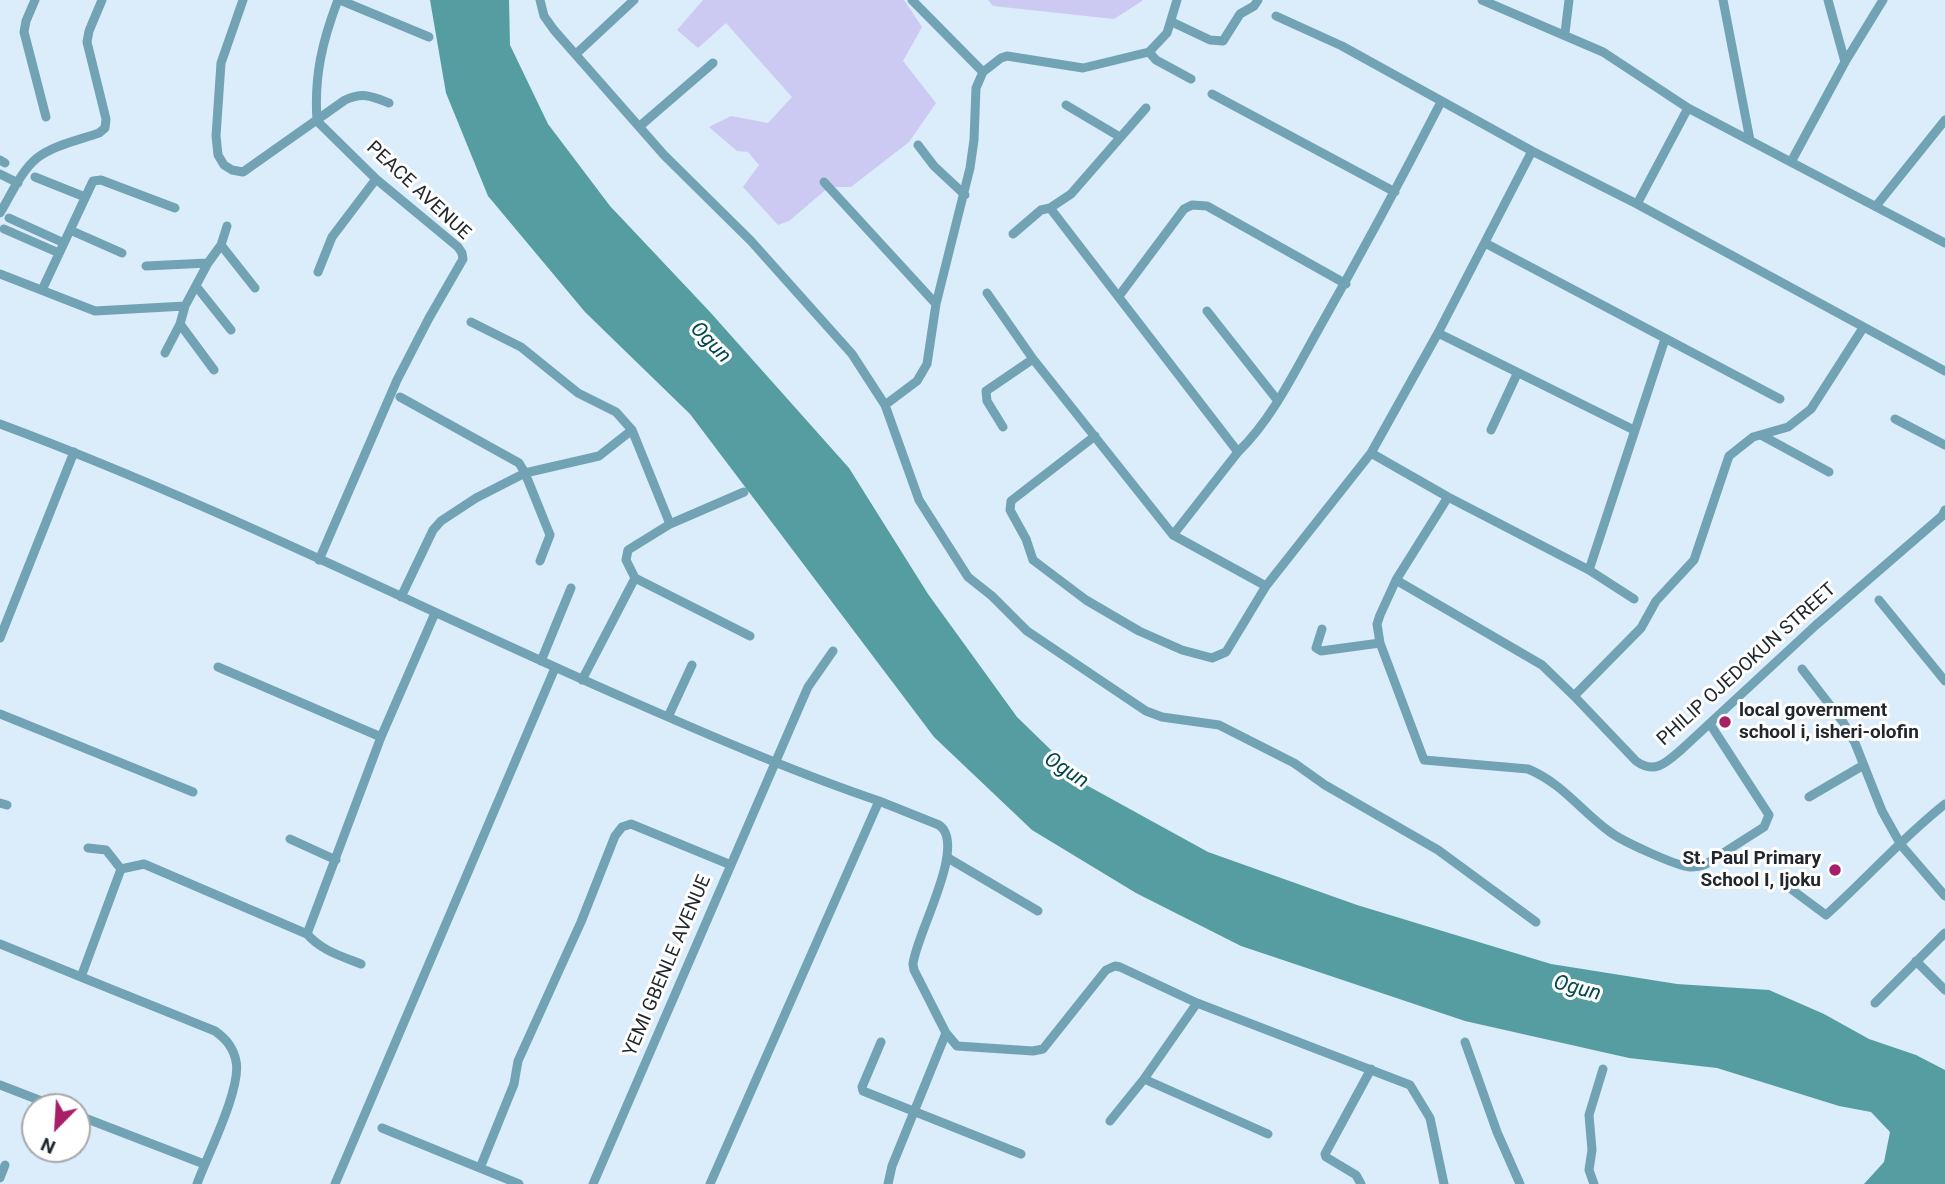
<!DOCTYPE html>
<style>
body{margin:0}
#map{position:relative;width:1945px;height:1184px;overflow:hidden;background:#dbecfa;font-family:Roboto,sans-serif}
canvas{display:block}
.north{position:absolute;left:21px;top:1093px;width:70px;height:70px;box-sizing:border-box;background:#fff;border:2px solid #a6a9ab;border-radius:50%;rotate:204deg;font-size:19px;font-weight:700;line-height:28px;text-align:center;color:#21272c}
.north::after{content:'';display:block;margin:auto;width:24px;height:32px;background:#a61f67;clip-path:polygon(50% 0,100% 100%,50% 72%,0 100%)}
</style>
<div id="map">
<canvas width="1945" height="1184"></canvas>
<div class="north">N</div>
</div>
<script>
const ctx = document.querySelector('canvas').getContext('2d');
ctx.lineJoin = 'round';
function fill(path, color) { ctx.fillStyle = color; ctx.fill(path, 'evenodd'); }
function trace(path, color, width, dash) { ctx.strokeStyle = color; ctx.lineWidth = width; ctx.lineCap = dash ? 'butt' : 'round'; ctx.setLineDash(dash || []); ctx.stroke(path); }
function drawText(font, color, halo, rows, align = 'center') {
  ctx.font = font + ' Roboto,sans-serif'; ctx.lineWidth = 6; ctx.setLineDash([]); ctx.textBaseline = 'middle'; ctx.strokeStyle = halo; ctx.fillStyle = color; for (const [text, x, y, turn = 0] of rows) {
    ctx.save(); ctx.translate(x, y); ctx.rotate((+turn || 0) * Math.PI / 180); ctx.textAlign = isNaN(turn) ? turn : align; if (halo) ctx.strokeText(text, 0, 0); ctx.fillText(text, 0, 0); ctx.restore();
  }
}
const green = new Path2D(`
 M 703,0 L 904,0 L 922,27 L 903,61 L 936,103 L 909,142 L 851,187 L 829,187 L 789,221 L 778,225 L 743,187 L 759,165 L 748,152 L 737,151 L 709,127 L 731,116 L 768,123 L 792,97 L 726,23 L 698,48 L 677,30 Z
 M 988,0 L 1142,0 L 1142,1 L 1114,19 L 993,6 Z`);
const water = new Path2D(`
 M 430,0 L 509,0 L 510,45 L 548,124 L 610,206 L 710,312 L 849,468 L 928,594 L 1017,717 L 1088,786 L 1208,852 L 1357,905 L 1551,964 L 1677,984 L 1769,990 L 1824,1014 L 1869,1039 L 1916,1055 L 1945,1070 L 1945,1184 L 1864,1184 L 1884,1162 L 1890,1132 L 1871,1112 L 1839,1106 L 1717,1068 L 1629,1058 L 1465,1021 L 1241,946 L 1136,893 L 1032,830 L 934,737 L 690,414 L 585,312 L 488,196 L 446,93 Z`);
const minor = new Path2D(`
 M 35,0 L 26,21 L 24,32 L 46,117
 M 243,0 L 221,63 L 216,136 L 218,155 L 224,165 L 232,170 L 243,172 L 345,100 C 363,92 371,96 389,103
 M 340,0 L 429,37
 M 540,0 L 544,16 L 554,30 L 664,155 L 751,241 L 852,354 L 885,405 L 919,500 L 968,577 L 992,596 L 1027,631 L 1146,711 L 1162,717 L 1219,725 L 1294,763 L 1325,785 L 1438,850 L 1536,922
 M 912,0 L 983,72
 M 1482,0 L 1603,52 L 1688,108 L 1945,243
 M 1723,0 L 1750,140
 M 1828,0 L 1845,62
 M 1276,16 L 1342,46 L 1532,151 L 1637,204 L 1945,371
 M 1172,22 L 1210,40 L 1223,41 L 1240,14 L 1254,6 L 1258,0
 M 1565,33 L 1569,0
 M 1149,52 L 1156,60 L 1191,79
 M 576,54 L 634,0
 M 1212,94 L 1395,192
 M 1066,105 L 1120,137
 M 640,126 L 713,63
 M 918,145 L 934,166 L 965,195
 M 0,160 L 5,163
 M 1791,162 L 1845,62 L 1883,0
 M 0,174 L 18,183
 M 35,177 L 85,197
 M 824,182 L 936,304
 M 1637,204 L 1688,108
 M 1876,206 L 1945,120
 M 1050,208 L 1238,452
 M 0,213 C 11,195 21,171 37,158 C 54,145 79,140 99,133 L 105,128 L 106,119 L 87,42 L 89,31 L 102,0
 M 9,218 L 64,243
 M 4,229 L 59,253
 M 70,230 L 122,253
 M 1013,234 L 1041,210 L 1050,208 L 1071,194 L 1146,108
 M 1485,243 L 1780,399
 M 221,245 L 255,288
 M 146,266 L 208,263
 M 318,272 L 332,237 L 376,179
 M 0,274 L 95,311 L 185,306
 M 196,286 L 231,330
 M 42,290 L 93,181 L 101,180 L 175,208
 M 987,293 L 1033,359 L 1173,535 L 1266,586
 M 1119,296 L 1184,209 L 1192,205 L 1207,206 L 1346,284
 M 1207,311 L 1278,401
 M 471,322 L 521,347 L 578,393 L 616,412 L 632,430 L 670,524
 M 180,324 L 214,370
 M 1438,333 L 1634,430
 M 165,353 L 180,324 L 185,306 L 208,263 L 221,245 L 227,226
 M 400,397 L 519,463 L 525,473 L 550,535 L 540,561
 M 885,405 L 917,381 L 927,364 L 936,304 L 970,168 L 974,140 L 976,88 L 983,72 L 1001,58 L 1007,56 L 1083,68 L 1149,52 L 1167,33 L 1177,0
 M 1895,419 L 1945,445
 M 0,424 C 215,504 419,608 629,700 C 711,736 794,772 879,801 L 710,1184
 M 1003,427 L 987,401 L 986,391 L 1033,359
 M 1491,430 L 1517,374
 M 1761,435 L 1829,472
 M 1095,436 L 1011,501 L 1010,510 L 1026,539 L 1033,560 L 1086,600 L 1139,631 L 1182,650 L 1212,658 L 1226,652 L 1266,586 L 1371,453 L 1438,333 L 1532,151
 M 1371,453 L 1448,497 L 1589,570 L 1634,599
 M 1448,497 L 1396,580 L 1380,615 L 1377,624 L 1380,643 L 1424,760 L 1528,769 C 1562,783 1581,811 1610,832 C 1622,841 1676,866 1690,867 C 1696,867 1701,866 1706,864 L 1764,827 L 1769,815 L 1710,724
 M 1173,535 L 1238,452 C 1272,419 1294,373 1317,332 C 1360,256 1401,180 1441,102
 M 319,560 L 397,380 L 429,318 L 463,259 L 462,253 L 458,247 L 376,179 L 317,121 C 314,76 322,42 338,0
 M 1589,570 L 1665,339
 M 635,578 L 750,636
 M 1396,580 L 1542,665 L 1574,696 L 1636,761 C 1655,775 1667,762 1682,749 L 1816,625 L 1942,516 L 1945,510
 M 401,597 L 433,530 L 441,521 L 476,498 L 525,473 L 599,456 L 632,430
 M 1879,600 L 1945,681
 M 1322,629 L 1316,648 L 1321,651 L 1380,643
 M 0,638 L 74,452
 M 541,661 L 571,588
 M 218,667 L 381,737
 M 1802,669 L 1843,722 L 1855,743 L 1882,811 L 1901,845 L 1945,896
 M 582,680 L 635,578 L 626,560 L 628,550 L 670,524 L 744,492
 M 1574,696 L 1641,628 L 1656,601 L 1694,560 L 1729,456 L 1753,437 L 1788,427 L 1811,409 L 1863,328
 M 0,714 L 193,792
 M 668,717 L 692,665
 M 1809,797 L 1862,766
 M 879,801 L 939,825 C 968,845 916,934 913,964 L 914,970 L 946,1033 L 957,1046 L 1033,1051 L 1043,1049 L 1106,970 L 1115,966 L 1120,967 L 1197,1003 L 1410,1085 L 1430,1118 L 1444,1184
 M 0,803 L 7,805
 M 290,839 L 336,860
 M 88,848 L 106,850 L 121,869
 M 948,858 L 1038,911
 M 1787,886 L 1826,915 C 1866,879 1903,837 1945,804
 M 307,934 L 381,737 L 435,613
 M 0,944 L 81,977
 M 1916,961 L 1945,990
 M 1875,1003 L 1945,933
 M 881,1042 L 862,1087 L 863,1091 L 1021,1154
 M 1465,1042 L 1497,1132 L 1520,1184
 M 1144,1079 L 1268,1134
 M 0,1085 L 57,1107
 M 77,1115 L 204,1164
 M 1110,1121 L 1144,1079 L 1197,1003
 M 382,1128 L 519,1184
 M 480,1168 L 514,1084 L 518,1061 L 581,922 L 615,836 L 622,827 L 631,824 L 731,865
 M 0,1178 L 5,1165
 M 197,1184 C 207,1156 242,1088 236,1061 C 233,1047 226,1039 215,1031 L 81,977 L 121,869 L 144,864 L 307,934 C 322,951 341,956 361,964
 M 335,1184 L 555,668
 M 593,1184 L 801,703 L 808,687 L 833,651
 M 888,1184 L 892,1166 L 946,1033
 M 1361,1184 L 1356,1175 L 1326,1157 L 1325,1154 L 1371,1069
 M 1594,1184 L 1589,1170 L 1592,1150 L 1589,1115 L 1603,1069`);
const markers = [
 [1725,722,7,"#a61f67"],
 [1835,870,7,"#a61f67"]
];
const streetNames = [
 ["PEACE AVENUE",418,191,43],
 ["PHILIP OJEDOKUN STREET",1747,665,-42],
 ["YEMI GBENLE AVENUE",668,966,-67]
];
const poiNames = [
 ["local government",1739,711],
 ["school i, isheri-olofin",1739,733],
 ["St. Paul Primary",1821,859,"right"],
 ["School I, Ijoku",1821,881,"right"]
];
const waterNames = [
 ["Ogun",710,343,46],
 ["Ogun",1066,771,33],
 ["Ogun",1577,989,15]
];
fill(green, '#cccaf3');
fill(water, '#559da0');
trace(minor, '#71a3b4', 9);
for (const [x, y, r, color] of markers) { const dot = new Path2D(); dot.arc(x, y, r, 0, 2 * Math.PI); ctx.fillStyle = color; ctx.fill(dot); trace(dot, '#fff', 2.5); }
drawText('19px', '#21272c', '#fff', streetNames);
drawText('bold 19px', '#21272c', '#fff', poiNames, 'left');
drawText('italic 21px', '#02484a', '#fff', waterNames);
</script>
